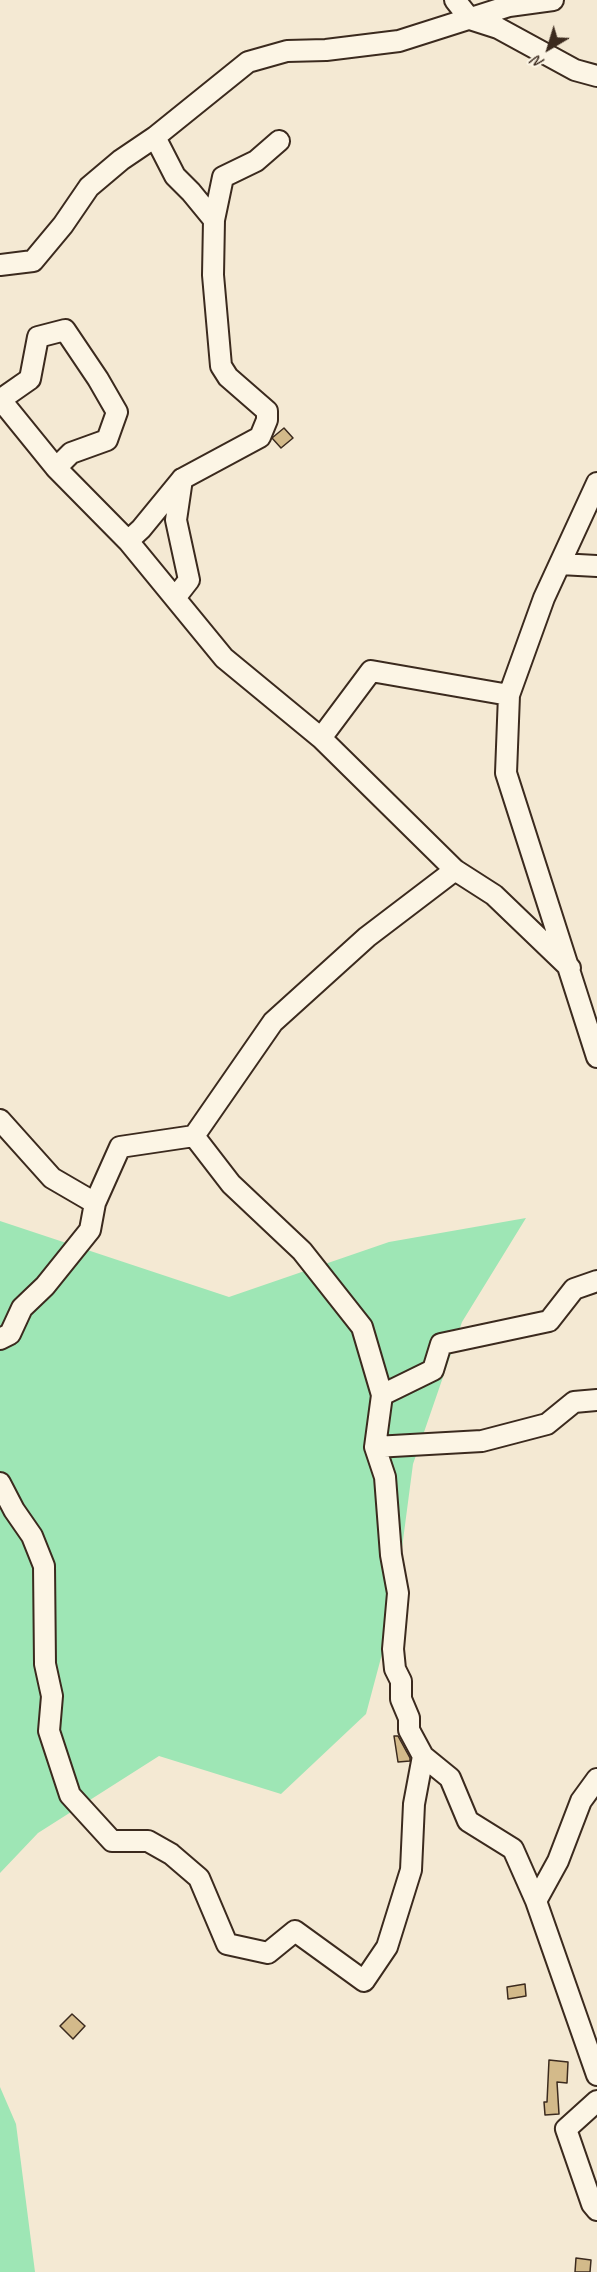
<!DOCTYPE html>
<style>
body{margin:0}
#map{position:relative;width:597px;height:2272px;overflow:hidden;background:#f4e9d3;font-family:Caveat,sans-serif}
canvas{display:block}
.north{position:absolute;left:519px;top:18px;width:60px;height:60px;-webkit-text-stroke:4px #fcf5e5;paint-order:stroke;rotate:218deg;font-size:16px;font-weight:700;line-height:24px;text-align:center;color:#3b2a1e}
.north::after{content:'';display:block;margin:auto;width:21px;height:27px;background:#3b2a1e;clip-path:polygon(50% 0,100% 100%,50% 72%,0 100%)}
</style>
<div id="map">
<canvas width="597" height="2272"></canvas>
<div class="north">N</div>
</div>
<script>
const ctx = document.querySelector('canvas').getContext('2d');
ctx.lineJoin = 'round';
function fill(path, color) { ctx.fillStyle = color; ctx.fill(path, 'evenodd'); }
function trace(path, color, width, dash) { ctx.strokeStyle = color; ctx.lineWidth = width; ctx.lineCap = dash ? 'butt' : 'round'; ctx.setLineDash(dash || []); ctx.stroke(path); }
const green = new Path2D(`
 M 526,1218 L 462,1322 L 413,1464 L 394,1609 L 366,1714 L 281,1794 L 159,1756 L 38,1833 L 0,1873 L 0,1221 L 229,1297 L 389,1242 Z
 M 0,2087 L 16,2124 L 35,2272 L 0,2272 Z`);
const building = new Path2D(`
 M 284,428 L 293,438 L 281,448 L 272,438 Z
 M 394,1736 L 398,1736 L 410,1758 L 410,1761 L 398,1762 Z
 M 525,1984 L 526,1996 L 508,1999 L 507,1987 Z
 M 72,2014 L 85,2026 L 73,2039 L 60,2026 Z
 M 549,2060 L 568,2062 L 567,2083 L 557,2082 L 559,2114 L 545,2115 L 544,2102 L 547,2102 Z
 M 576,2258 L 591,2260 L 590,2272 L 575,2272 Z`);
const street = new Path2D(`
 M 455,0 L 470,19 L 498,28 L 575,70 L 597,76
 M 155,137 L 175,176 L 191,192 L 214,220
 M 0,265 L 33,261 L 63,225 L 89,187 L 121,160 L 155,137 L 248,62 L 287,51 L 326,50 L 399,41 L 509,6 L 553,0
 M 0,399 L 56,468 L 128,541 L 224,658 L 321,738 L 455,870 L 494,895 L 570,968
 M 0,400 L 30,379 L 38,337 L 65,330 L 98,379 L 117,412 L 107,440 L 71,453 L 56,468
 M 597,483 L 544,598 L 509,695 L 506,773 L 597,1057
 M 128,541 L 141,529 L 182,479
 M 560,564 L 597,566
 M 175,598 L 189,580 L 176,520 L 182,479 L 260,437 L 267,420 L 267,411 L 228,377 L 221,366 L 213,275 L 214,220 L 223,177 L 256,161 L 279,141
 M 321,738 L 371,671 L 509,695
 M 455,870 L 367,937 L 273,1022 L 194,1136 L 231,1184 L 302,1251 L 362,1327 L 382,1395 L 433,1370 L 441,1344 L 549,1321 L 574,1289 L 597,1281
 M 0,1120 L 52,1178 L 95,1203
 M 0,1339 L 10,1334 L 22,1308 L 45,1286 L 90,1230 L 95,1203 L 120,1147 L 194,1136
 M 382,1395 L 375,1447 L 482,1441 L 547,1424 L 574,1402 L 597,1400
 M 0,1483 L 14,1510 L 32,1536 L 44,1566 L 45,1664 L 52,1696 L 49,1731 L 70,1795 L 112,1841 L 148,1841 L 171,1854 L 199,1878 L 227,1944 L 268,1953 L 295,1931 L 364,1981 L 387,1947 L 411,1870 L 414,1804 L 423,1756 L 409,1730 L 409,1718 L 401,1699 L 401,1681 L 395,1669 L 393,1649 L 398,1593 L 391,1555 L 385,1477 L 375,1447
 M 423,1756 L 450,1778 L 468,1821 L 513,1849 L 536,1901 L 597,2075
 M 536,1901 L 558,1861 L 581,1801 L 597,1779
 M 597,2101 L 566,2129 L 592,2204 L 597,2210`);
fill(green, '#9ee6b5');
fill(building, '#d3ba8a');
trace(building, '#3b2a1e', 1.5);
trace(street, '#3b2a1e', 24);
trace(street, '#fcf5e5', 20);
</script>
